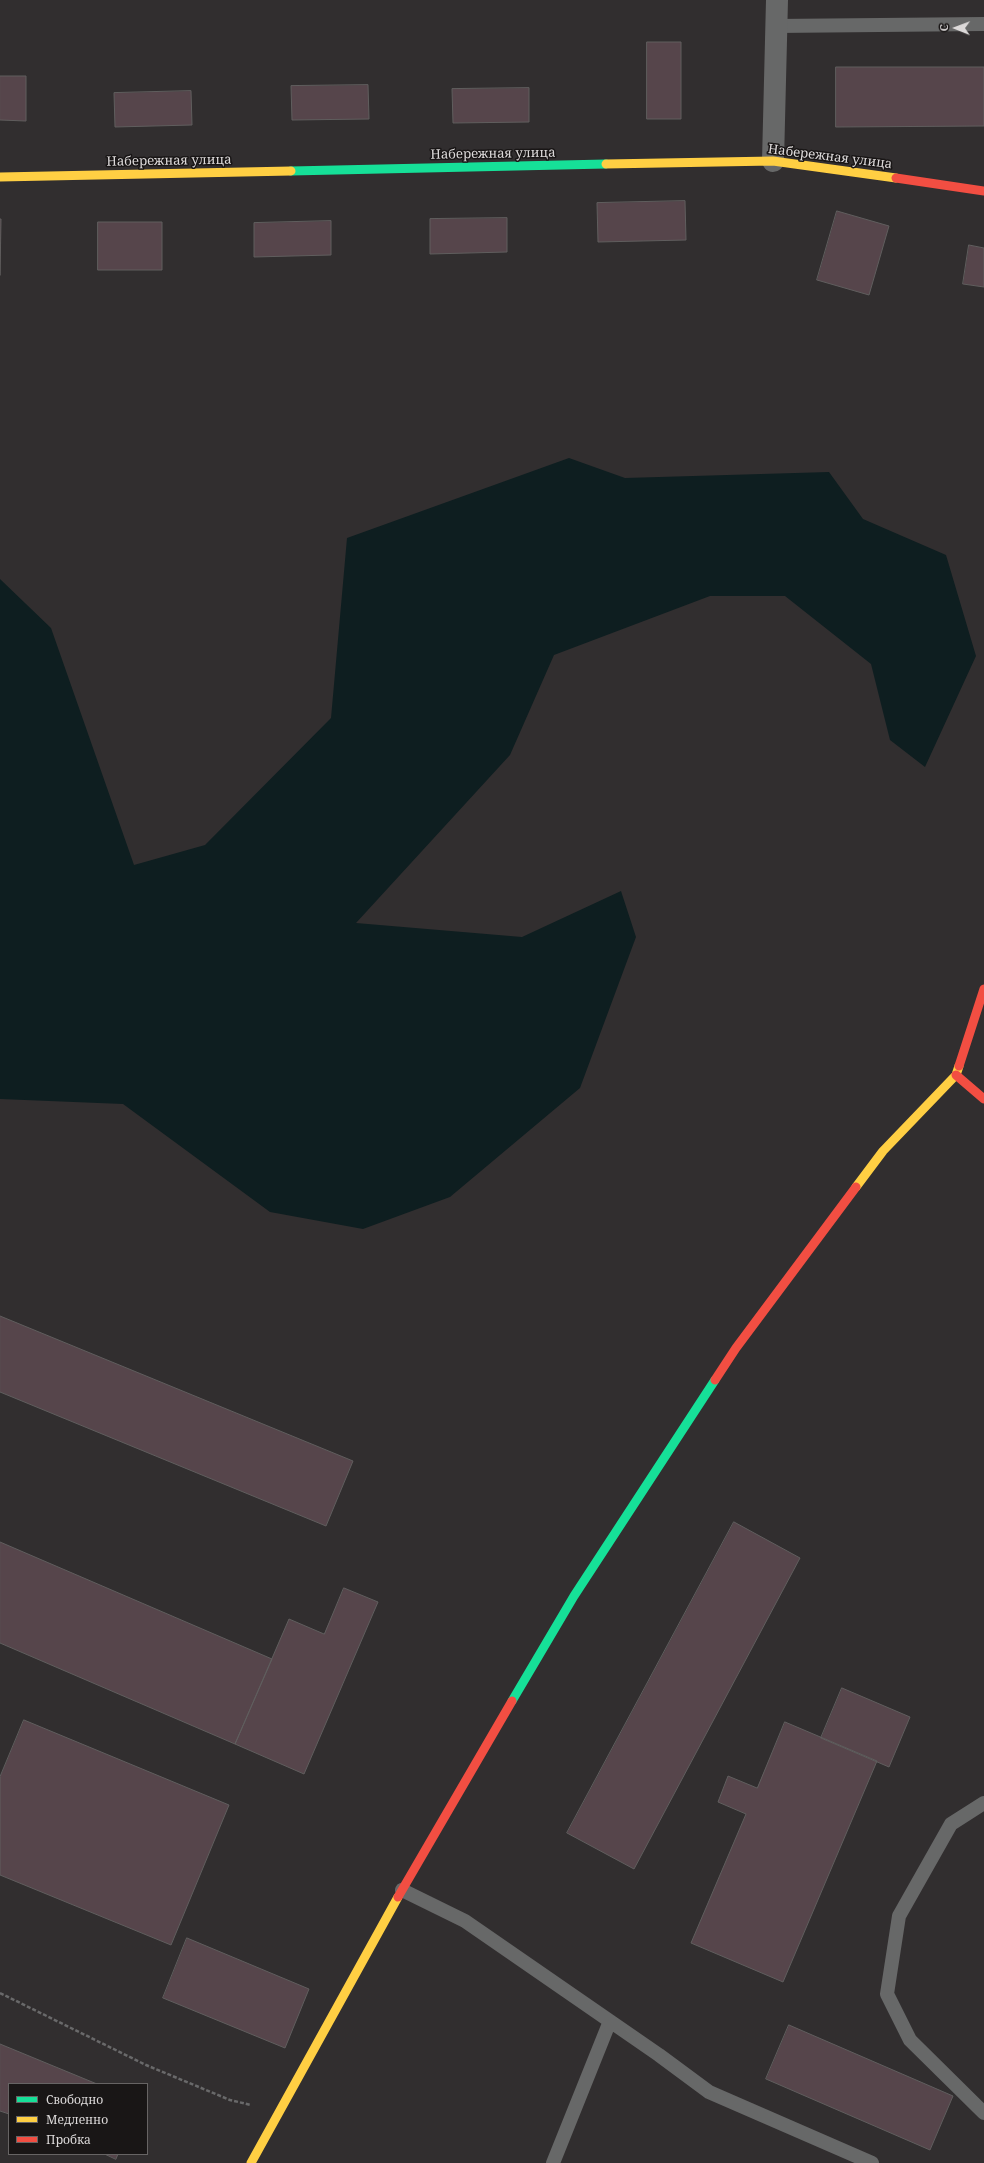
<!DOCTYPE html>
<meta charset="utf-8">
<style>
body{margin:0}
#map{position:relative;width:984px;height:2163px;overflow:hidden;background:#312e2f;font-family:"Noto Serif",serif}
canvas{display:block}
.legend{position:absolute;left:8px;top:2083px;width:140px;height:72px;box-sizing:border-box;background:#191616;border:1px solid #676464;margin:0;padding:5px 7px;list-style:none;font-size:12px;color:#dcd9d9}
.legend li{display:flex;align-items:center;gap:8px;height:20px}
.legend b{width:20px;border:1px solid #676464}
.north{position:absolute;left:936px;top:8px;width:40px;height:40px;-webkit-text-stroke:3px #191616;paint-order:stroke;rotate:271deg;font-size:11px;font-weight:700;line-height:16px;text-align:center;color:#dcd9d9}
.north::after{content:'';display:block;margin:auto;width:14px;height:18px;background:#dcd9d9;clip-path:polygon(50% 0,100% 100%,50% 72%,0 100%)}
</style>
<div id="map">
<canvas width="984" height="2163"></canvas>
<ul class="legend">
<li><b style="height:5px;background:#16e098"></b>Свободно</li>
<li><b style="height:5px;background:#ffcf43"></b>Медленно</li>
<li><b style="height:5px;background:#f24e42"></b>Пробка</li>
</ul>
<div class="north">С</div>
</div>
<script>
const ctx = document.querySelector('canvas').getContext('2d');
ctx.lineJoin = 'round';
function fill(path, color) { ctx.fillStyle = color; ctx.fill(path, 'evenodd'); }
function trace(path, color, width, dash) { ctx.strokeStyle = color; ctx.lineWidth = width; ctx.lineCap = dash ? 'butt' : 'round'; ctx.setLineDash(dash || []); ctx.stroke(path); }
function drawText(font, color, halo, rows, align = 'center') {
  ctx.font = font + ' "Noto Serif",serif'; ctx.lineWidth = 3; ctx.setLineDash([]); ctx.textBaseline = 'middle'; ctx.strokeStyle = halo; ctx.fillStyle = color; for (const [text, x, y, turn = 0] of rows) {
    ctx.save(); ctx.translate(x, y); ctx.rotate((+turn || 0) * Math.PI / 180); ctx.textAlign = isNaN(turn) ? turn : align; if (halo) ctx.strokeText(text, 0, 0); ctx.fillText(text, 0, 0); ctx.restore();
  }
}
const water = new Path2D(`
 M 569,458 L 625,478 L 829,472 L 863,519 L 946,555 L 976,656 L 925,767 L 890,740 L 871,664 L 785,596 L 710,596 L 554,655 L 510,755 L 356,923 L 522,937 L 621,891 L 636,937 L 580,1088 L 450,1197 L 363,1229 L 270,1212 L 123,1104 L 0,1099 L 0,579 L 51,628 L 134,865 L 205,845 L 331,718 L 347,538 Z`);
const building = new Path2D(`
 M 647,42 L 681,42 L 681,119 L 647,119 Z
 M 836,67 L 984,67 L 984,126 L 836,127 Z
 M 0,76 L 26,76 L 26,121 L 0,120 Z
 M 368,85 L 369,119 L 292,120 L 291,86 Z
 M 529,88 L 529,122 L 453,123 L 452,89 Z
 M 191,91 L 192,125 L 115,127 L 114,93 Z
 M 685,201 L 686,240 L 598,242 L 597,203 Z
 M 837,211 L 889,226 L 869,295 L 817,280 Z
 M 507,218 L 507,252 L 430,254 L 430,219 Z
 M 0,219 L 1,219 L 0,275 Z
 M 331,221 L 331,255 L 254,257 L 254,223 Z
 M 98,222 L 162,222 L 162,270 L 98,270 Z
 M 969,245 L 984,248 L 984,287 L 963,284 Z
 M 0,1316 L 353,1461 L 326,1526 L 0,1392 Z
 M 734,1522 L 800,1558 L 634,1869 L 567,1833 Z
 M 0,1542 L 272,1659 L 235,1744 L 0,1643 Z
 M 344,1588 L 378,1602 L 304,1774 L 235,1744 L 289,1619 L 324,1634 Z
 M 842,1688 L 910,1717 L 889,1767 L 821,1738 Z
 M 24,1720 L 229,1805 L 171,1945 L 0,1875 L 0,1777 Z
 M 785,1722 L 877,1761 L 783,1982 L 691,1943 L 746,1814 L 718,1802 L 728,1776 L 757,1788 Z
 M 187,1938 L 309,1989 L 285,2048 L 163,1998 Z
 M 789,2025 L 953,2096 L 930,2150 L 766,2079 Z
 M 0,2044 L 97,2084 L 9,2084 L 9,2114 L 0,2111 Z
 M 105,2154 L 118,2154 L 116,2159 Z`);
const path = new Path2D(`
 M 0,1993 L 146,2065 L 230,2100 L 251,2105`);
const lane = new Path2D(`
 M 775,26 L 984,24
 M 984,1803 L 951,1824 L 899,1916 L 887,1994 L 910,2040 L 984,2113
 M 402,1890 L 465,1921 L 659,2055 L 709,2092 L 872,2163
 M 553,2163 L 610,2021`);
const street = new Path2D(`
 M 773,161 L 777,0`);
const fast = new Path2D(`
 M 291,171 L 606,164
 M 512,1701 L 574,1596 L 715,1380`);
const slow = new Path2D(`
 M 606,164 L 773,161 L 896,178
 M 0,177 L 291,171
 M 856,1187 L 883,1151 L 956,1075 L 959,1066
 M 251,2163 L 398,1897`);
const jam = new Path2D(`
 M 896,178 L 984,191
 M 959,1066 L 984,989
 M 956,1075 L 984,1099
 M 715,1380 L 736,1348 L 856,1187
 M 398,1897 L 512,1701`);
const streetNames = [
 ["Набережная улица",493,154,-1],
 ["Набережная улица",830,157,7],
 ["Набережная улица",169,161,-1]
];
fill(water, '#0e1e20');
fill(building, '#56454b');
trace(building, '#605e5e', 1);
trace(path, '#69696a', 2.5, [4, 2]);
trace(lane, '#676868', 14);
trace(street, '#676868', 22);
trace(fast, '#16e098', 9);
trace(slow, '#ffcf43', 9);
trace(jam, '#f24e42', 9);
drawText('13px', '#dcd9d9', '#191616', streetNames);
</script>
